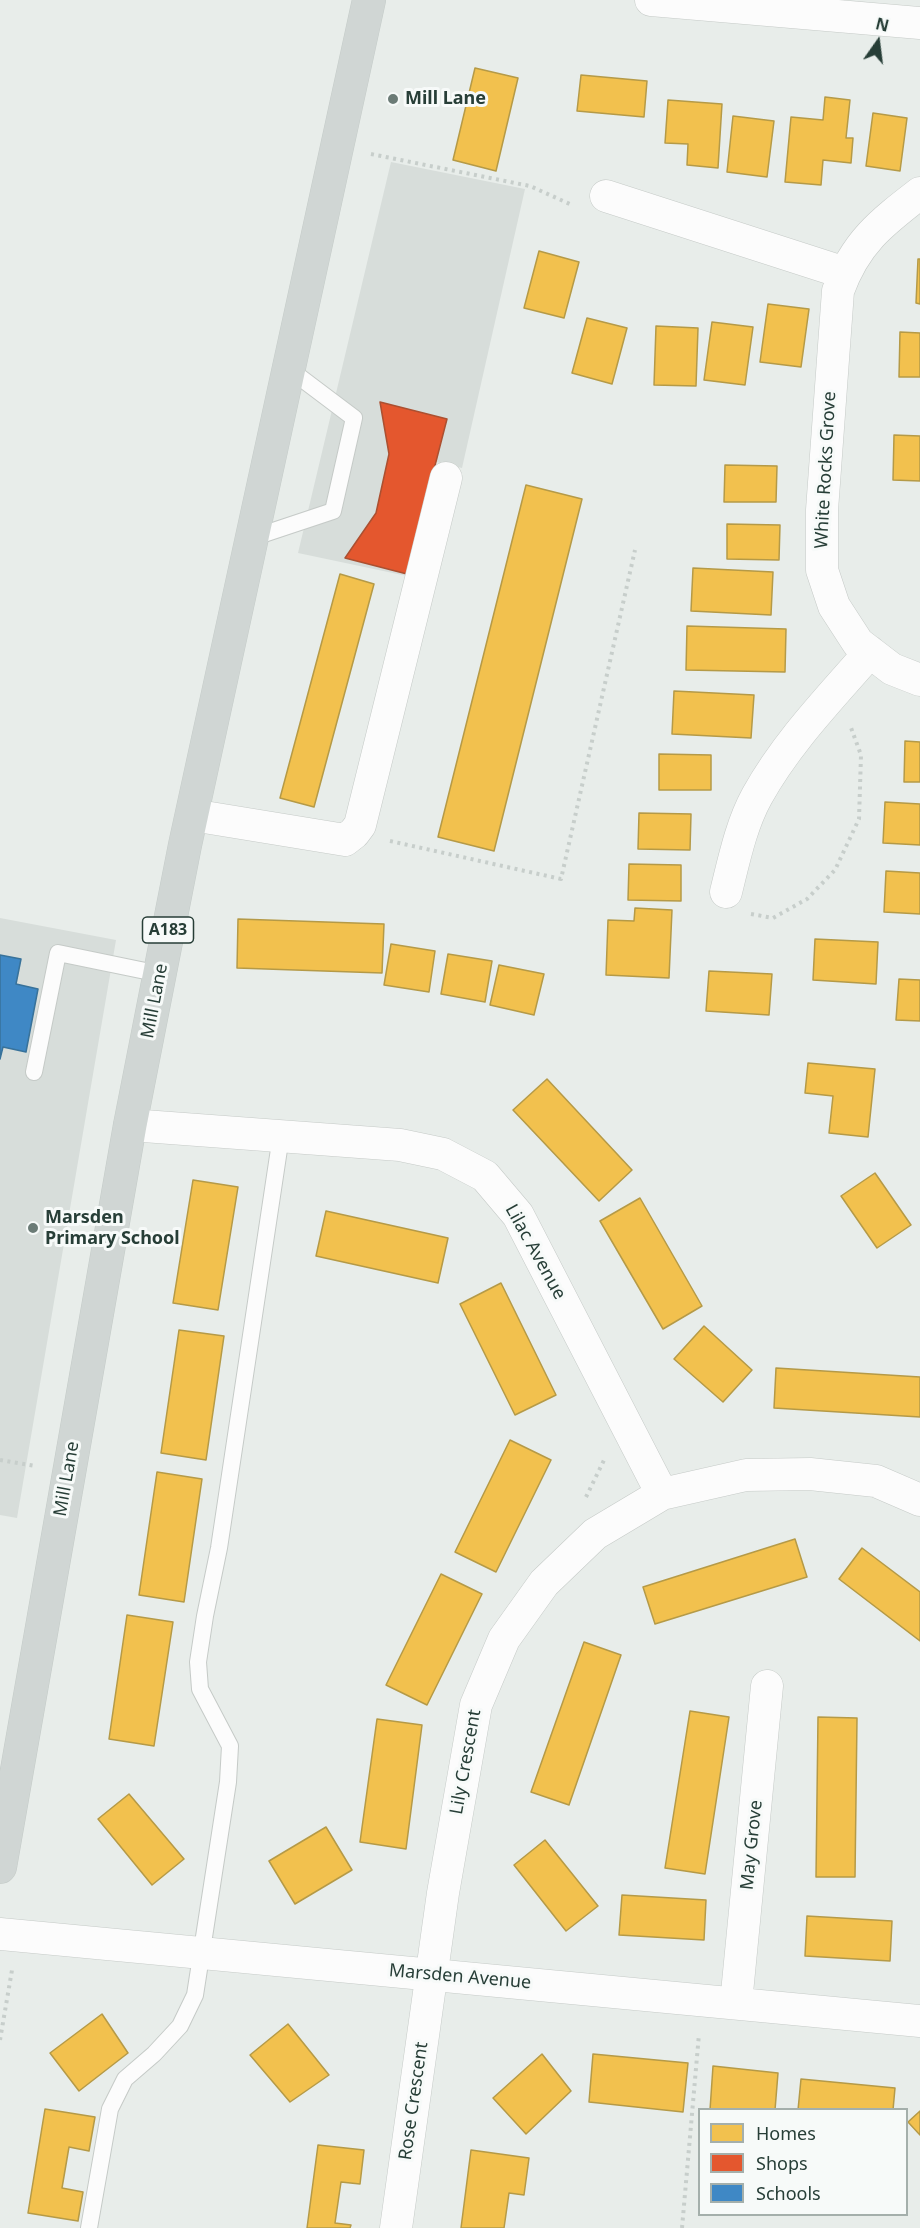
<!DOCTYPE html>
<style>
body{margin:0}
#map{position:relative;width:920px;height:2228px;overflow:hidden;background:#e8edea;font-family:"Noto Sans",sans-serif}
canvas{display:block}
.legend{position:absolute;left:698px;top:2108px;width:210px;height:108px;box-sizing:border-box;background:#f7faf9;border:2px solid #a4afab;margin:0;padding:8px 10px;list-style:none;font-size:18px;color:#273e37}
.legend li{display:flex;align-items:center;gap:12px;height:30px}
.legend b{width:30px;border:2px solid #a4afab}
.north{position:absolute;left:848px;top:12px;width:60px;height:60px;-webkit-text-stroke:4px #f7faf9;paint-order:stroke;rotate:14deg;font-size:16px;font-weight:700;line-height:24px;text-align:center;color:#273e37}
.north::after{content:'';display:block;margin:auto;width:21px;height:27px;background:#273e37;clip-path:polygon(50% 0,100% 100%,50% 72%,0 100%)}
</style>
<div id="map">
<canvas width="920" height="2228"></canvas>
<ul class="legend">
<li><b style="height:16px;background:#f2c14e"></b>Homes</li>
<li><b style="height:16px;background:#e4572e"></b>Shops</li>
<li><b style="height:16px;background:#3f88c5"></b>Schools</li>
</ul>
<div class="north">N</div>
</div>
<script>
const ctx = document.querySelector('canvas').getContext('2d');
ctx.lineJoin = 'round';
function fill(path, color) { ctx.fillStyle = color; ctx.fill(path, 'evenodd'); }
function trace(path, color, width, dash) { ctx.strokeStyle = color; ctx.lineWidth = width; ctx.lineCap = dash ? 'butt' : 'round'; ctx.setLineDash(dash || []); ctx.stroke(path); }
function drawText(font, color, halo, rows, align = 'center') {
  ctx.font = font + ' "Noto Sans",sans-serif'; ctx.lineWidth = 6; ctx.setLineDash([]); ctx.textBaseline = 'middle'; ctx.strokeStyle = halo; ctx.fillStyle = color; for (const [text, x, y, turn = 0] of rows) {
    ctx.save(); ctx.translate(x, y); ctx.rotate((+turn || 0) * Math.PI / 180); ctx.textAlign = isNaN(turn) ? turn : align; if (halo) ctx.strokeText(text, 0, 0); ctx.fillText(text, 0, 0); ctx.restore();
  }
}
const built = new Path2D(`
 M 391,162 L 525,189 L 462,468 L 436,462 L 407,576 L 298,553 Z
 M 0,918 L 116,940 L 17,1518 L 0,1515 Z`);
const homes = new Path2D(`
 M 475,68 L 518,78 L 496,171 L 453,160 Z
 M 581,75 L 647,81 L 644,117 L 577,111 Z
 M 825,97 L 850,100 L 846,138 L 853,138 L 851,163 L 823,160 L 821,185 L 785,182 L 791,117 L 823,120 Z
 M 668,100 L 722,104 L 718,168 L 687,165 L 688,144 L 665,143 Z
 M 873,113 L 907,118 L 900,171 L 866,166 Z
 M 733,116 L 774,121 L 767,177 L 727,172 Z
 M 539,251 L 579,262 L 564,318 L 524,308 Z
 M 918,259 L 920,259 L 920,304 L 916,303 Z
 M 768,304 L 809,309 L 801,367 L 760,362 Z
 M 587,318 L 627,328 L 612,384 L 572,373 Z
 M 712,322 L 753,327 L 745,385 L 704,380 Z
 M 656,326 L 698,328 L 696,386 L 654,385 Z
 M 900,332 L 920,333 L 920,377 L 899,377 Z
 M 894,435 L 920,436 L 920,481 L 893,480 Z
 M 725,465 L 777,466 L 776,502 L 724,502 Z
 M 526,485 L 582,499 L 494,851 L 438,837 Z
 M 727,524 L 780,525 L 779,560 L 727,559 Z
 M 693,568 L 773,572 L 771,615 L 691,611 Z
 M 340,574 L 374,584 L 314,807 L 280,798 Z
 M 687,626 L 786,629 L 785,672 L 686,670 Z
 M 674,691 L 754,695 L 751,738 L 672,734 Z
 M 905,741 L 920,742 L 920,782 L 904,782 Z
 M 659,754 L 711,755 L 711,790 L 659,790 Z
 M 885,802 L 920,804 L 920,845 L 883,843 Z
 M 639,813 L 691,814 L 690,850 L 638,849 Z
 M 629,864 L 681,865 L 681,901 L 628,900 Z
 M 886,871 L 920,873 L 920,914 L 884,912 Z
 M 635,908 L 672,910 L 669,978 L 606,975 L 608,920 L 634,921 Z
 M 238,919 L 384,924 L 382,973 L 237,968 Z
 M 815,939 L 878,942 L 876,984 L 813,980 Z
 M 391,944 L 435,951 L 429,992 L 384,985 Z
 M 448,954 L 492,961 L 485,1002 L 441,994 Z
 M 499,965 L 544,974 L 534,1015 L 490,1005 Z
 M 709,971 L 772,974 L 769,1015 L 706,1011 Z
 M 899,979 L 920,980 L 920,1021 L 896,1020 Z
 M 808,1063 L 875,1069 L 868,1137 L 829,1133 L 833,1096 L 805,1093 Z
 M 547,1079 L 632,1170 L 599,1201 L 513,1110 Z
 M 875,1173 L 911,1225 L 877,1248 L 841,1196 Z
 M 193,1180 L 238,1187 L 218,1310 L 173,1303 Z
 M 640,1198 L 702,1306 L 663,1329 L 600,1221 Z
 M 326,1211 L 448,1238 L 438,1283 L 316,1256 Z
 M 501,1283 L 556,1395 L 515,1415 L 460,1304 Z
 M 704,1326 L 752,1370 L 723,1402 L 674,1359 Z
 M 179,1330 L 224,1336 L 206,1460 L 161,1453 Z
 M 776,1368 L 920,1377 L 920,1417 L 774,1408 Z
 M 510,1440 L 551,1460 L 496,1572 L 455,1552 Z
 M 157,1472 L 202,1479 L 184,1602 L 139,1595 Z
 M 795,1539 L 807,1577 L 655,1624 L 643,1587 Z
 M 862,1548 L 920,1592 L 920,1641 L 839,1579 Z
 M 441,1574 L 482,1594 L 427,1705 L 386,1685 Z
 M 127,1615 L 173,1622 L 154,1746 L 109,1739 Z
 M 584,1642 L 621,1655 L 569,1805 L 531,1792 Z
 M 690,1711 L 729,1717 L 705,1874 L 665,1868 Z
 M 818,1717 L 857,1718 L 855,1877 L 816,1877 Z
 M 377,1719 L 422,1725 L 406,1849 L 360,1842 Z
 M 129,1794 L 184,1859 L 152,1885 L 98,1819 Z
 M 326,1827 L 352,1870 L 295,1904 L 269,1861 Z
 M 545,1840 L 598,1906 L 566,1931 L 514,1865 Z
 M 622,1895 L 706,1900 L 704,1940 L 619,1935 Z
 M 807,1916 L 892,1921 L 890,1961 L 805,1956 Z
 M 102,2014 L 128,2053 L 79,2091 L 50,2053 Z
 M 288,2024 L 329,2075 L 290,2102 L 250,2055 Z
 M 542,2054 L 571,2091 L 526,2134 L 493,2098 Z
 M 593,2054 L 688,2063 L 683,2112 L 589,2102 Z
 M 713,2066 L 778,2073 L 775,2110 L 710,2110 Z
 M 801,2079 L 895,2088 L 893,2110 L 798,2110 Z
 M 45,2109 L 95,2117 L 89,2151 L 69,2147 L 62,2188 L 83,2192 L 78,2221 L 28,2213 Z
 M 920,2111 L 920,2135 L 908,2122 Z
 M 318,2145 L 364,2150 L 360,2184 L 341,2182 L 335,2223 L 351,2225 L 350,2228 L 307,2228 Z
 M 471,2150 L 529,2158 L 524,2195 L 509,2193 L 504,2228 L 461,2228 Z`);
const shops = new Path2D(`
 M 380,402 L 447,419 L 407,574 L 345,558 L 376,513 L 389,454 Z`);
const schools = new Path2D(`
 M 0,955 L 21,959 L 16,984 L 38,989 L 26,1052 L 3,1047 L 0,1059 Z`);
const path = new Path2D(`
 M 371,154 L 530,186 L 572,205
 M 390,841 L 561,879 L 635,550
 M 751,914 L 773,918 L 807,899 L 835,870 L 859,819 L 861,755 L 850,725
 M 0,1460 L 35,1466
 M 586,1497 L 605,1458
 M 0,2040 L 12,1970
 M 682,2228 L 699,2034`);
const lane = new Path2D(`
 M 252,538 L 333,511 L 354,418 L 289,369
 M 34,1072 L 58,953 L 160,974
 M 89,2228 L 110,2109 L 125,2079 L 154,2054 L 180,2026 L 195,1995 L 228,1782 L 230,1746 L 200,1689 L 198,1662 L 205,1616 L 219,1548 L 281,1136`);
const street = new Path2D(`
 M 651,0 L 920,23
 M 920,193 C 881,223 855,243 838,291 L 822,510 L 822,570 L 834,606 L 858,643 L 892,669 L 920,680
 M 606,196 L 845,273
 M 192,815 L 345,840 L 354,833 L 360,825 L 446,478
 M 726,892 C 734,860 741,825 757,796 C 787,742 830,698 870,652
 M 130,1125 L 400,1145 L 443,1154 L 485,1176 L 518,1215 L 662,1494
 M 0,1934 L 920,2021
 M 736,2003 L 767,1686
 M 396,2228 L 443,1893 L 476,1705 L 504,1639 L 544,1583 L 595,1534 L 662,1494 L 746,1475 L 810,1474 L 876,1481 L 920,1500`);
const primary = new Path2D(`
 M 0,1867 L 130,1125 L 185,845 L 369,0`);
const markers = [
 [393,99,6,"#6b7b76"],
 [33,1228,6,"#6b7b76"]
];
const shields = [
 [168,930,51]
];
const shieldNames = [
 ["A183",168,930]
];
const poiNames = [
 ["Mill Lane",405,99],
 ["Marsden",45,1218],
 ["Primary School",45,1239]
];
const streetNames = [
 ["White Rocks Grove",826,470,-87],
 ["Mill Lane",155,1001,-79],
 ["Lilac Avenue",535,1252,61],
 ["Mill Lane",67,1479,-80],
 ["Lily Crescent",466,1762,-80],
 ["May Grove",752,1845,-84],
 ["Marsden Avenue",460,1977,5],
 ["Rose Crescent",414,2101,-82]
];
fill(built, '#d7ddda');
fill(homes, '#f2c14e');
trace(homes, '#b59a47', 1.5);
fill(shops, '#e4572e');
trace(shops, '#ab5031', 1.5);
fill(schools, '#3f88c5');
trace(schools, '#38729a', 1.5);
trace(lane, '#c5cac7', 18);
trace(street, '#c5cac7', 33);
trace(primary, '#c4cbc8', 34);
trace(path, '#c7cecb', 4, [3, 4.5]);
trace(lane, '#fcfcfc', 16);
trace(street, '#fcfcfc', 32);
trace(primary, '#d0d6d4', 33);
for (const [x, y, r, color] of markers) { const dot = new Path2D(); dot.arc(x, y, r, 0, 2 * Math.PI); ctx.fillStyle = color; ctx.fill(dot); trace(dot, '#f7faf9', 2); }
for (const [x, y, w] of shields) { const box = new Path2D(); box.roundRect(x - w / 2, y - 13, w, 26, 4.5); ctx.fillStyle = '#f7faf9'; ctx.fill(box); trace(box, '#273e37', 1.5); }
drawText('bold 16px', '#273e37', null, shieldNames);
drawText('bold 18px', '#273e37', '#f7faf9', poiNames, 'left');
drawText('18px', '#273e37', '#f7faf9', streetNames);
</script>
